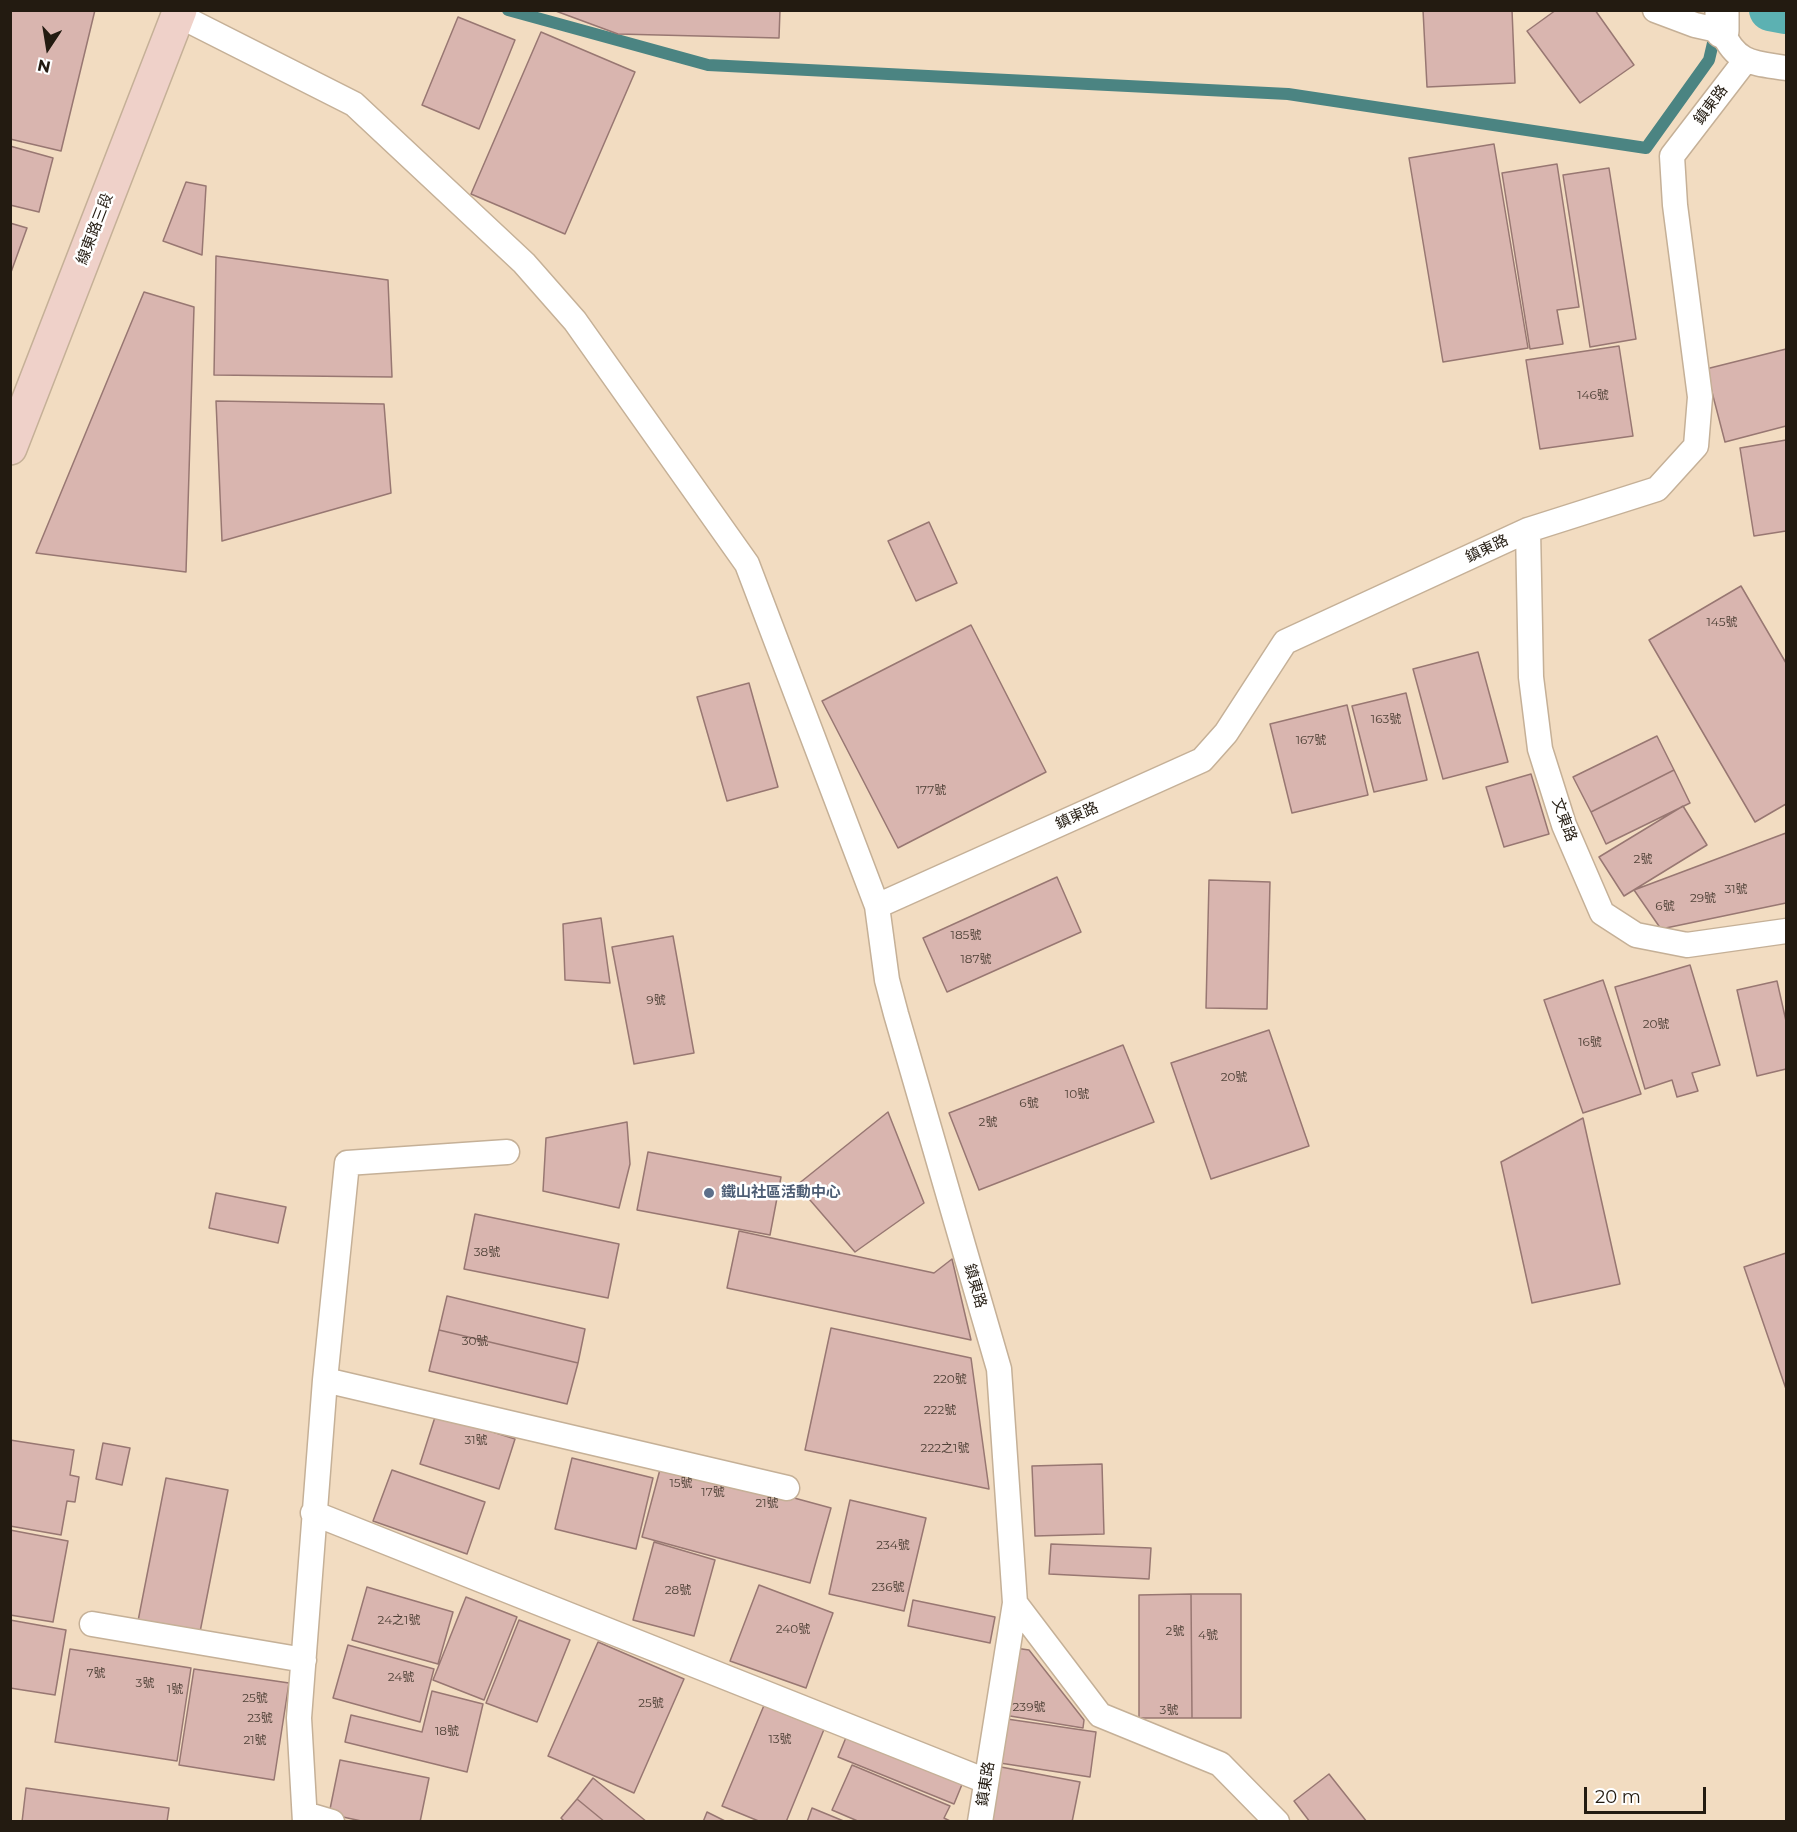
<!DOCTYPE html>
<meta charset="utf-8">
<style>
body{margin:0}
#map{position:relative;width:1797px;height:1832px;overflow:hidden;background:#f2dcc1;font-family:Montserrat,sans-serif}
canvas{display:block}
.frame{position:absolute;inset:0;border:12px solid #231b11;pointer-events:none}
.north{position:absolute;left:18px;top:18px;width:60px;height:60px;-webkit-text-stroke:4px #fff;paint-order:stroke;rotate:192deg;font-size:16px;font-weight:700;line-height:24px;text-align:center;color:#231b11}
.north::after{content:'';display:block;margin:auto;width:21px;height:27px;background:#231b11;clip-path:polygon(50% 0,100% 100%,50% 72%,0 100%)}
.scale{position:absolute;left:1584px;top:1787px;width:122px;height:27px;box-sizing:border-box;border:3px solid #231b11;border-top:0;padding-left:8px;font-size:18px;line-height:21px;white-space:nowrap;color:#231b11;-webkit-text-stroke:4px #fff;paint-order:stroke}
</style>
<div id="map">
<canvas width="1797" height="1832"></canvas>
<div class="frame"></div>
<div class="north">N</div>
<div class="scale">20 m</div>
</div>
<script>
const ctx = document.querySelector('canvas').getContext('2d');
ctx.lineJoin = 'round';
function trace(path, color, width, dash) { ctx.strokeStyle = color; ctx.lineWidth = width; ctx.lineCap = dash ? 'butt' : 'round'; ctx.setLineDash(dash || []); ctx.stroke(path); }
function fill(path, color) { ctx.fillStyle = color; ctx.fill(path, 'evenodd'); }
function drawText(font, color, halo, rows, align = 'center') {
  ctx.font = font + ' Montserrat,"Noto Sans TC",sans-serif'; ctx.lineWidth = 5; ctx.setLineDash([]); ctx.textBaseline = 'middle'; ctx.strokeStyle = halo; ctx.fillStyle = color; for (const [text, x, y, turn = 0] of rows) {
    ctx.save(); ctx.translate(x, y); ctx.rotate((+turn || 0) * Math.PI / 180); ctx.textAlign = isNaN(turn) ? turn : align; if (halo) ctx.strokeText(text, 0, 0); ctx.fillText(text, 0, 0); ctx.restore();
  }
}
const stream = new Path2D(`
 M 508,10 L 708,65 L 1288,94 L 1646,148 L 1709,60 L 1716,30`);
const canal = new Path2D(`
 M 1770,10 L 1786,13`);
const building = new Path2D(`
 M 10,10 L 95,10 L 61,151 L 10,139 Z
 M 553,10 L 780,10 L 779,38 L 618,34 Z
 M 1423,10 L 1512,10 L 1515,83 L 1427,87 Z
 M 1556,10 L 1595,10 L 1634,65 L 1580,103 L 1527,31 Z
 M 458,17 L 515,40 L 479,129 L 422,105 Z
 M 541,32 L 635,72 L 565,234 L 471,194 Z
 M 1494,144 L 1528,348 L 1443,362 L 1409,158 Z
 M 10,146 L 53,158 L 39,212 L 10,205 Z
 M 1557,164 L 1579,307 L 1557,310 L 1563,344 L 1530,349 L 1502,173 Z
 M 1609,168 L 1636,339 L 1590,347 L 1563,175 Z
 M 186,182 L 206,186 L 202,255 L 163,241 Z
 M 10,223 L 27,228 L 10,275 Z
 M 216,256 L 388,280 L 392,377 L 214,375 Z
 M 144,292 L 194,307 L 186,572 L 36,553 Z
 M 1619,346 L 1633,436 L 1540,449 L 1526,360 Z
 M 1786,349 L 1786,426 L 1725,442 L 1706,369 Z
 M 216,401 L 384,404 L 391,493 L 222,541 Z
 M 1786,440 L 1786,531 L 1754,536 L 1740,448 Z
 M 929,522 L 957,583 L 916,601 L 888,541 Z
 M 1741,586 L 1786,663 L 1786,804 L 1755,822 L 1649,640 Z
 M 971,625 L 1046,772 L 898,848 L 822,701 Z
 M 1478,652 L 1508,762 L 1443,779 L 1413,669 Z
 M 749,683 L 778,787 L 727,801 L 697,697 Z
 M 1406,693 L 1427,780 L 1374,792 L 1352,706 Z
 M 1347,705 L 1368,795 L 1292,813 L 1270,724 Z
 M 1657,736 L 1674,770 L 1591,812 L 1573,777 Z
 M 1674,770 L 1690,803 L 1606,844 L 1591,812 Z
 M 1531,774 L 1549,834 L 1504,847 L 1486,787 Z
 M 1683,806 L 1707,845 L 1624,896 L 1599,857 Z
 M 1786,833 L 1786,903 L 1661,929 L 1634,890 Z
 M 1057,877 L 1081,932 L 947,992 L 923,938 Z
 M 1209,880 L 1270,882 L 1267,1009 L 1206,1008 Z
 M 601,918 L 610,983 L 565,980 L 563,924 Z
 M 673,936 L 694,1053 L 634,1064 L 612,947 Z
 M 1690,965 L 1720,1065 L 1692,1073 L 1698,1091 L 1677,1097 L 1672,1080 L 1645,1089 L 1615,987 Z
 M 1603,980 L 1641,1094 L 1583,1113 L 1544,1000 Z
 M 1777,981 L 1786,1021 L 1786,1069 L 1757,1076 L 1737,990 Z
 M 1269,1030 L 1309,1146 L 1211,1179 L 1171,1063 Z
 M 1123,1045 L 1154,1122 L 979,1190 L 949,1113 Z
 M 888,1112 L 924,1203 L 855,1252 L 797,1185 Z
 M 1583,1118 L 1620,1284 L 1532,1303 L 1501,1162 Z
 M 627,1122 L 630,1164 L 619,1208 L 543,1191 L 546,1138 Z
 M 648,1152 L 781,1177 L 770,1235 L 637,1210 Z
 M 216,1193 L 286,1207 L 278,1243 L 209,1228 Z
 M 475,1214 L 619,1244 L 608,1298 L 464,1269 Z
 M 739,1231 L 934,1273 L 952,1259 L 971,1340 L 727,1288 Z
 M 1786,1253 L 1786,1389 L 1744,1267 Z
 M 447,1296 L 585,1329 L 578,1363 L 439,1330 Z
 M 831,1328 L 971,1358 L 989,1489 L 805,1450 Z
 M 439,1330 L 578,1363 L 567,1404 L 429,1371 Z
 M 436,1414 L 515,1439 L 499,1489 L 420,1464 Z
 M 10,1440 L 74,1450 L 70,1475 L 79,1477 L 75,1502 L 67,1501 L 61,1535 L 10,1526 Z
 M 103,1443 L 130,1448 L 122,1485 L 96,1479 Z
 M 572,1458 L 653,1478 L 636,1549 L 555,1529 Z
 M 662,1462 L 831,1508 L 810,1583 L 642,1537 Z
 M 1102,1464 L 1104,1534 L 1035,1536 L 1032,1466 Z
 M 392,1470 L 485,1502 L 467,1554 L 373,1521 Z
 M 166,1478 L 228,1490 L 200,1632 L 138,1621 Z
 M 850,1500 L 926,1518 L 904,1611 L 829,1594 Z
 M 10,1530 L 68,1541 L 53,1622 L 10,1615 Z
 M 654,1542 L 715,1560 L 694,1636 L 633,1620 Z
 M 1051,1544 L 1151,1548 L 1149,1579 L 1049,1574 Z
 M 759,1585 L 833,1613 L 806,1688 L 730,1661 Z
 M 367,1587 L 453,1612 L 438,1664 L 352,1640 Z
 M 1191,1594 L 1241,1594 L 1241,1718 L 1192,1718 Z
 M 1191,1594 L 1192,1718 L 1139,1718 L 1139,1595 Z
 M 466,1597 L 517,1617 L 484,1700 L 433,1680 Z
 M 913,1600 L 995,1617 L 990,1643 L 908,1626 Z
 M 10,1620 L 66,1630 L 55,1695 L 10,1688 Z
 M 519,1620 L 570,1640 L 537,1722 L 486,1703 Z
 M 598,1642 L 684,1679 L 634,1793 L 548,1756 Z
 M 348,1645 L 434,1669 L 420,1722 L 333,1698 Z
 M 1015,1648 L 1029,1650 L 1084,1720 L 1083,1728 L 1004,1715 Z
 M 70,1649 L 191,1668 L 177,1761 L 55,1742 Z
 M 194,1669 L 289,1683 L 274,1780 L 179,1765 Z
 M 432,1691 L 483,1704 L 467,1772 L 345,1742 L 351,1715 L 422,1732 Z
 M 765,1703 L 825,1727 L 786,1822 L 761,1822 L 722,1806 Z
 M 1007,1719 L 1096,1732 L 1090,1777 L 1000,1763 Z
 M 847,1735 L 963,1782 L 954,1804 L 838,1757 Z
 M 340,1760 L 429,1778 L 420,1822 L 366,1822 L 329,1814 Z
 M 852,1765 L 950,1806 L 944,1818 L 952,1822 L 860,1822 L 832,1810 Z
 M 1001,1767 L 1080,1782 L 1072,1822 L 991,1822 Z
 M 1329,1774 L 1367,1822 L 1310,1822 L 1294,1801 Z
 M 593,1778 L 647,1822 L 605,1822 L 577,1799 Z
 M 26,1788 L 169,1808 L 167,1822 L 22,1822 Z
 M 577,1799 L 605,1822 L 565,1822 L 561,1818 Z
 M 812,1808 L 846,1822 L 807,1822 Z
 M 707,1812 L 727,1822 L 703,1822 Z`);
const service = new Path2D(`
 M 1655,10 L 1695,25 L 1722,31 C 1737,65 1755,63 1786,68
 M 178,15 L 354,104 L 524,263 L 575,321 L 747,564 L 877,906
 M 1528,530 L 1531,677 L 1540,749 L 1564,825 L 1602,913 L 1636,935 L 1687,945 L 1786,931
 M 325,1380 L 787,1488
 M 313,1513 L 986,1781
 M 1015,1603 L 1100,1715 L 1220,1764 L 1277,1822
 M 92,1624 L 304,1660
 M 305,1814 L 332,1822
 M 305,1822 L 299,1718 L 325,1380 L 347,1163 L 507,1152
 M 980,1822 L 1015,1603 L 999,1369 L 896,1014 L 887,980 L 877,906 L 1202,760 L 1226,733 L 1285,642 L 1528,530 L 1657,489 L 1696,446 L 1700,397 L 1675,205 L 1672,156 L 1745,61`);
const minor = new Path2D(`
 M 1722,10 L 1722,31`);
const secondary = new Path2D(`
 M 10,448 L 180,10`);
const markers = [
 [709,1193,6,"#5c6f8a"]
];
const numberNames = [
 ["146號",1593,395],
 ["145號",1722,622],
 ["163號",1386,719],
 ["167號",1311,740],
 ["177號",931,790],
 ["2號",1643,859],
 ["31號",1736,889],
 ["29號",1703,898],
 ["6號",1665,906],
 ["185號",966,935],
 ["187號",976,959],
 ["9號",656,1000],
 ["20號",1656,1024],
 ["16號",1590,1042],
 ["20號",1234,1077],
 ["10號",1077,1094],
 ["6號",1029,1103],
 ["2號",988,1122],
 ["38號",487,1252],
 ["30號",475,1341],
 ["220號",950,1379],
 ["222號",940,1410],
 ["31號",476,1440],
 ["222之1號",945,1448],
 ["15號",681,1483],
 ["17號",713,1492],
 ["21號",767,1503],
 ["234號",893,1545],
 ["236號",888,1587],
 ["28號",678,1590],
 ["24之1號",399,1620],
 ["240號",793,1629],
 ["2號",1175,1631],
 ["4號",1208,1635],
 ["7號",96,1673],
 ["24號",401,1677],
 ["3號",145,1683],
 ["1號",175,1689],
 ["25號",255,1698],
 ["25號",651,1703],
 ["239號",1029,1707],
 ["3號",1169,1710],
 ["23號",260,1718],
 ["18號",447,1731],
 ["13號",780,1739],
 ["21號",255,1740]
];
const streetNames = [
 ["鎮東路",1711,105,-53],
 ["線東路三段",95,229,-69],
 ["鎮東路",1487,549,-25],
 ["鎮東路",1077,816,-24],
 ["文東路",1564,820,70],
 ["鎮東路",975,1286,74],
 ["鎮東路",986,1784,-81]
];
const serviceNames = [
 ["鐵山社區活動中心",721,1193]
];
trace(stream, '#4b8482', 12);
trace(canal, '#5cb1b2', 42);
fill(building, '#d9b5af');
trace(building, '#987772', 1.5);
trace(service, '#c5b097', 27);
trace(minor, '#c5b097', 36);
trace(secondary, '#c5b097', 36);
trace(service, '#fff', 24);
trace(minor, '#fff', 33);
trace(secondary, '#efd1c9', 33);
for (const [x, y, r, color] of markers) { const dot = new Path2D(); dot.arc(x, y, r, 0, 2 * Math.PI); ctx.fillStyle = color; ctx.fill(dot); trace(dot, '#fff', 2); }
drawText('12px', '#504238', null, numberNames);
drawText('15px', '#231b11', '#fff', streetNames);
drawText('bold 15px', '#4e5e75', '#fff', serviceNames, 'left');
</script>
